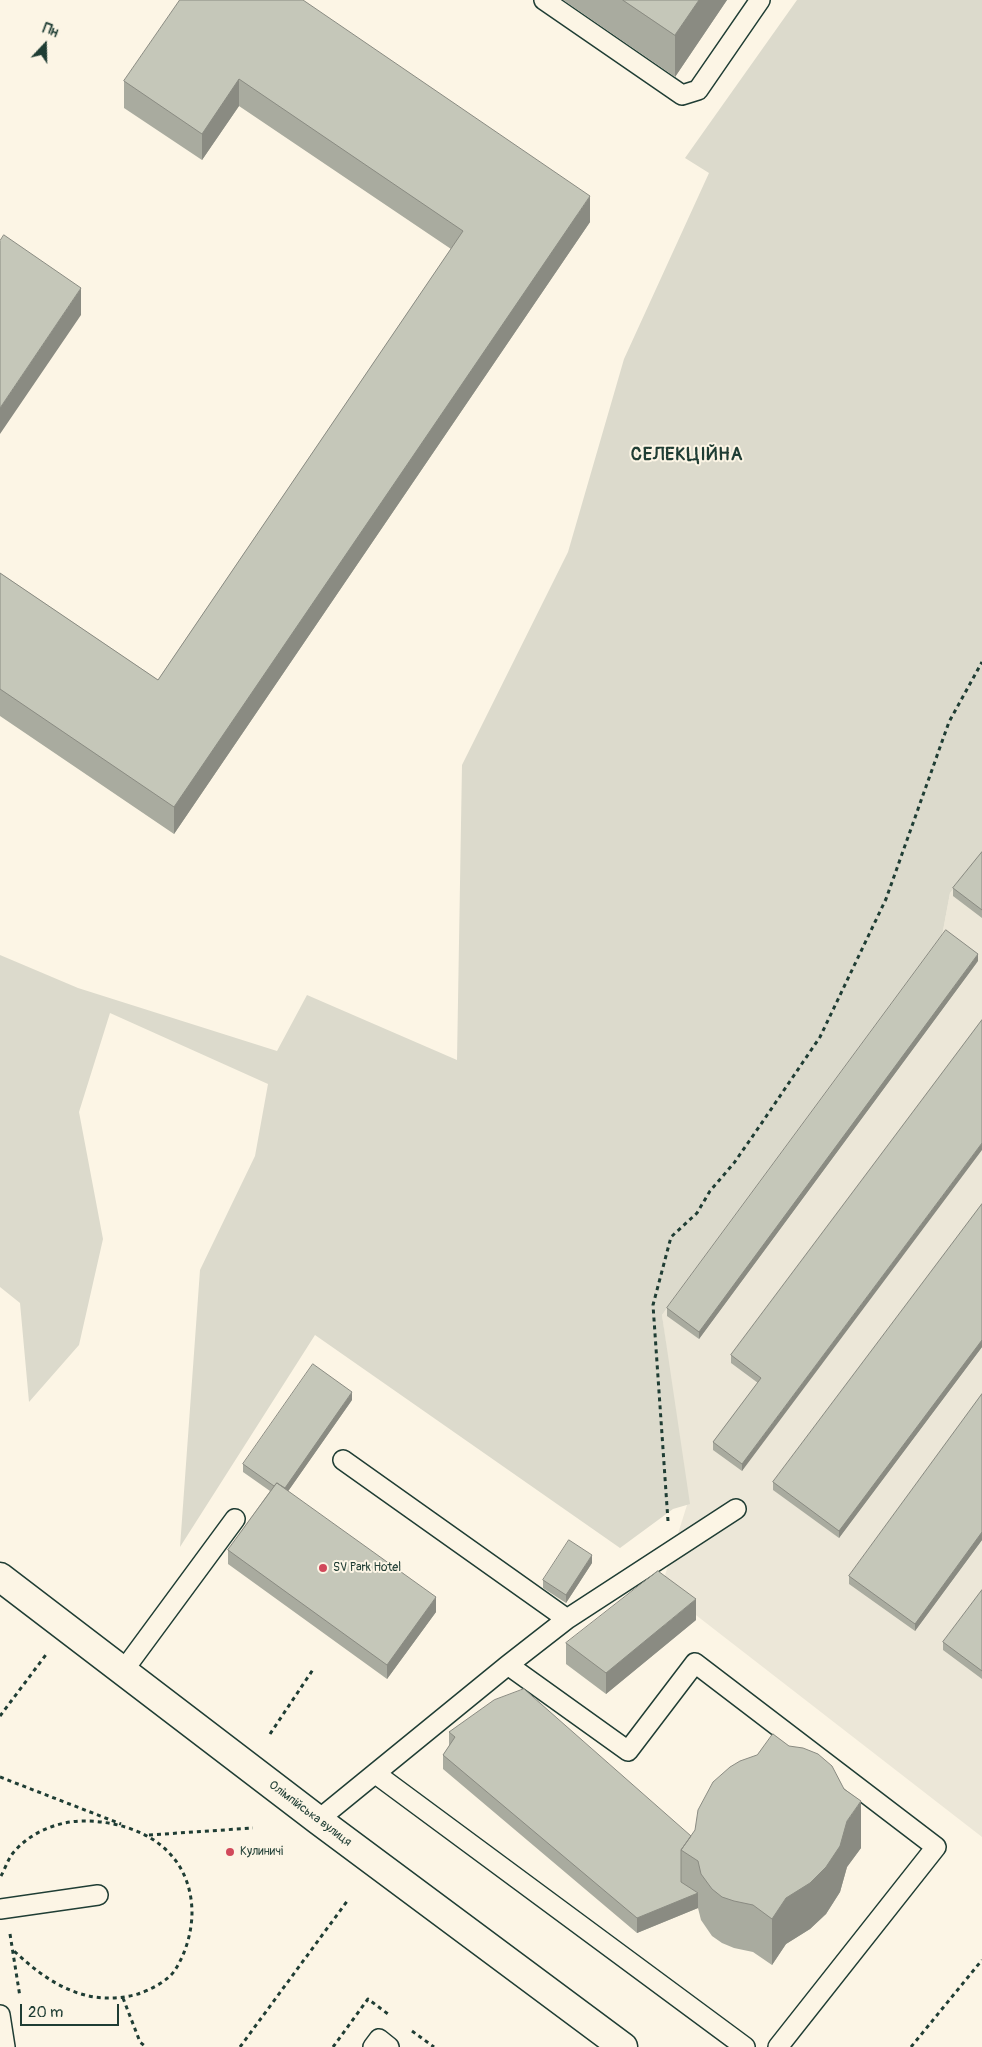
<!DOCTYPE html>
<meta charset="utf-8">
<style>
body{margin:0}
#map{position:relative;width:982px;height:2047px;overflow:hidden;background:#fcf5e5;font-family:Pangolin,sans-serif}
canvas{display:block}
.north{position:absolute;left:20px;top:20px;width:50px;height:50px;-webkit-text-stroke:4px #fcf5e5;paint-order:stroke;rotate:21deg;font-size:14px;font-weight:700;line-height:20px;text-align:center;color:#1f3d34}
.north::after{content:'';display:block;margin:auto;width:18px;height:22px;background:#1f3d34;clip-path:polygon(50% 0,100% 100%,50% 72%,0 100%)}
.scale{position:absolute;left:20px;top:2004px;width:99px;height:22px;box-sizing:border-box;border:2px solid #1f3d34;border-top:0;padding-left:6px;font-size:15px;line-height:18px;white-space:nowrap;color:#1f3d34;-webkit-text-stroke:4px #fcf5e5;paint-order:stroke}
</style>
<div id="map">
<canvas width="982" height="2047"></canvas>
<div class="north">Пн</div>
<div class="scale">20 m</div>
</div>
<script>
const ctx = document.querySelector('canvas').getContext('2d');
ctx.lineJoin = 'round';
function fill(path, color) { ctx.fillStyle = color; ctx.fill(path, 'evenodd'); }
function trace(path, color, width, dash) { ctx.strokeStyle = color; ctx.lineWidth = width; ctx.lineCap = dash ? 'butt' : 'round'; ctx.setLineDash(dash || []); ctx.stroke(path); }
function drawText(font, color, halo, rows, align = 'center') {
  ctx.font = font + ' Pangolin,sans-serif'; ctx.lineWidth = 4; ctx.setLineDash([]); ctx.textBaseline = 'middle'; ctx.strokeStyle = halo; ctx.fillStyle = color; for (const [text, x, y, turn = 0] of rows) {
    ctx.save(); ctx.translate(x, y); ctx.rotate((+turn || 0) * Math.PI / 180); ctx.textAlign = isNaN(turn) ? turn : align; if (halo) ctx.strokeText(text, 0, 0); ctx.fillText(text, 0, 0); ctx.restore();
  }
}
const built = new Path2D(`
 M 982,853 L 982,1837 L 661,1588 L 687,1505 L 662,1315 L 942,936 L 950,893 Z`);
const green = new Path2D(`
 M 797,0 L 982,0 L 982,855 L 950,893 L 942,936 L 662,1315 L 690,1504 L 673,1509 L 620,1548 L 315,1335 L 180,1547 L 200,1270 L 255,1156 L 268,1084 L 110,1013 L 79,1112 L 103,1239 L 79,1345 L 29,1402 L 20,1303 L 0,1287 L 0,955 L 78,988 L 277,1051 L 307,995 L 457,1060 L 462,765 L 568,552 L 624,359 L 709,173 L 685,158 Z`);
const path = new Path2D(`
 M 668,1521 L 653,1305 L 671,1237 L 697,1213 L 710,1191 L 734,1163 L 759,1127 L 820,1037 L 886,899 L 949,722 L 982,662
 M 0,1716 L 48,1652
 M 270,1734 L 314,1668
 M 0,1777 L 121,1824
 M 149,1835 L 253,1828
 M 1,1876 C 5,1869 8,1859 13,1853 C 31,1831 61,1820 88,1821 C 143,1823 191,1852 192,1912 C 192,1931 186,1953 175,1970 C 168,1981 150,1990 138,1994 C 87,2008 49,1984 13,1950
 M 10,1934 L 20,1997
 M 123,1998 L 140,2042 L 146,2047
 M 412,2031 L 434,2047
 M 240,2047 L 348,1900
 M 333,2047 L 368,1999 L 388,2014
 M 911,2047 L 982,1960`);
const lane = new Path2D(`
 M 544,0 L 682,95 L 698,90 L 760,0
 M 343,1460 L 567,1619
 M 508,1665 L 628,1751 L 695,1663 L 936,1847 L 778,2047
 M 123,1671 L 235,1519
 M 376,1774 L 745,2047
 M 318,1820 L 508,1665 L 567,1619 L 736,1509
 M 0,1909 L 98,1895
 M 0,2015 L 5,2047
 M 373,2047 L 379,2039 L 389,2047`);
const secondary = new Path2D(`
 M 0,1577 L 318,1820 L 623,2047`);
const wall = new Path2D(`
 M 180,0 L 590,222 L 174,834 L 0,716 L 0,573 L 158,680 L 451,249 L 239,106 L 202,160 L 124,108 L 124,81 Z
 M 563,0 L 727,0 L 675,77 Z
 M 982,852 L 982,918 L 953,896 L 953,888 Z
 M 978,961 L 699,1339 L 667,1316 L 667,1308 Z
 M 982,1020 L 742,1471 L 713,1450 L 713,1442 L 758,1383 L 731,1363 L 731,1355 Z
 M 982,1204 L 982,1347 L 839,1538 L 773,1490 L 773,1482 Z
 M 982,1394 L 982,1540 L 915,1631 L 849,1584 L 849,1576 Z
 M 352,1400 L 288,1491 L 436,1612 L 387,1679 L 228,1564 L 228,1550 L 270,1491 L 243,1472 L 243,1464 Z
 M 592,1563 L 566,1603 L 543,1588 L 543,1580 Z
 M 982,1590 L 982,1679 L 943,1650 L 943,1642 Z
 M 696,1620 L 606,1694 L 566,1664 L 566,1643 Z
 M 449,1732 L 691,1836 L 861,1848 L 847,1867 L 840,1892 L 826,1914 L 810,1929 L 786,1944 L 772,1965 L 753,1952 L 734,1948 L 722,1943 L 712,1936 L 701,1920 L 698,1908 L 637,1933 L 443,1769 L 443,1755 L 449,1746 Z`);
const shadedWall = new Path2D(`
 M 699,0 L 727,0 L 675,77 L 675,35 Z
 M 239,79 L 239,106 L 202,160 L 202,134 Z
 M 590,196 L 590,222 L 174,834 L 174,807 Z
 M 81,288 L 81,315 L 0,434 L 0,408 Z
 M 978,954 L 978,961 L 699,1339 L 699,1332 Z
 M 982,1143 L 982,1150 L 742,1471 L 742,1464 Z
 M 982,1340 L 982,1347 L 839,1538 L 839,1531 Z
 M 352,1392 L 352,1400 L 282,1500 L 282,1492 Z
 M 982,1532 L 982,1540 L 915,1631 L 915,1624 Z
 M 592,1555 L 592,1563 L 566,1603 L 566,1595 Z
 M 436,1597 L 436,1612 L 387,1679 L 387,1665 Z
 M 696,1599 L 696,1620 L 606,1694 L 606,1673 Z
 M 861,1801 L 861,1848 L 847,1867 L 840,1892 L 826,1914 L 810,1929 L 786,1944 L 772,1965 L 772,1919 L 786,1898 L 847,1821 Z
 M 698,1893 L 698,1908 L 637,1933 L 637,1918 Z`);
const building = new Path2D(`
 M 180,0 L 303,0 L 590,196 L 174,807 L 0,689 L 0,573 L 158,680 L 463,231 L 239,79 L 202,134 L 124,81 Z
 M 623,0 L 699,0 L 675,35 Z
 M 4,235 L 81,288 L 0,408 L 0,241 Z
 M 982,852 L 982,910 L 953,888 Z
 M 946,930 L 978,954 L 699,1332 L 667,1308 Z
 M 982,1020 L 982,1143 L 742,1464 L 713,1442 L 761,1378 L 731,1355 Z
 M 982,1204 L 982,1340 L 839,1531 L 773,1482 Z
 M 313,1364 L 352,1392 L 285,1488 L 277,1483 L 274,1486 L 243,1464 Z
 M 982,1394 L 982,1532 L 915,1624 L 849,1576 Z
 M 277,1483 L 436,1597 L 387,1665 L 228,1550 Z
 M 569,1540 L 592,1555 L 566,1595 L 543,1580 Z
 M 658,1571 L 696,1599 L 606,1673 L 566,1643 Z
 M 982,1590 L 982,1671 L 943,1642 Z
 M 524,1689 L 691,1836 L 681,1850 L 681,1882 L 698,1893 L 637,1918 L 443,1755 L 455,1737 L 449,1732 L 494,1700 Z
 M 773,1734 L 789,1746 L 803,1748 L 818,1754 L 832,1766 L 844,1789 L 861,1801 L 847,1821 L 840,1846 L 826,1867 L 810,1883 L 786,1898 L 772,1919 L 753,1905 L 734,1901 L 722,1897 L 712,1889 L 701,1874 L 698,1861 L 681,1850 L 695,1830 L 698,1810 L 713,1782 L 730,1767 L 740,1761 L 757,1755 Z`);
const markers = [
 [323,1568,5,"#d1495b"],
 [230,1852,5,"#d1495b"]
];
const poiNames = [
 ["SV Park Hotel",333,1568],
 ["Кулиничі",240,1852]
];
const streetNames = [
 ["Олімпійська вулиця",310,1814,37]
];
const districtNames = [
 ["СЕЛЕКЦІЙНА",687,455]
];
fill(built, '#ece7d8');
fill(green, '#dcdacc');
trace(lane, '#1f3d34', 22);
trace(secondary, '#1f3d34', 31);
trace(path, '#1f3d34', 3, [4, 4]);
trace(lane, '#fcf5e5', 19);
trace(secondary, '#fcf5e5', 28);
fill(wall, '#a9ab9f');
fill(shadedWall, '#8a8b82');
fill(building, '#c5c7b9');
trace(building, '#8a8b82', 1);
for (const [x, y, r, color] of markers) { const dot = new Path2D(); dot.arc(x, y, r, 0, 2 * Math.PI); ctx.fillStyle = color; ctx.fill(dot); trace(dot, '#fcf5e5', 2); }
drawText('12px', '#1f3d34', '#fcf5e5', poiNames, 'left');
drawText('12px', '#1f3d34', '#fcf5e5', streetNames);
ctx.letterSpacing = '1px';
drawText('bold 18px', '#1f3d34', '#fcf5e5', districtNames);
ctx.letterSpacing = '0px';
</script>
